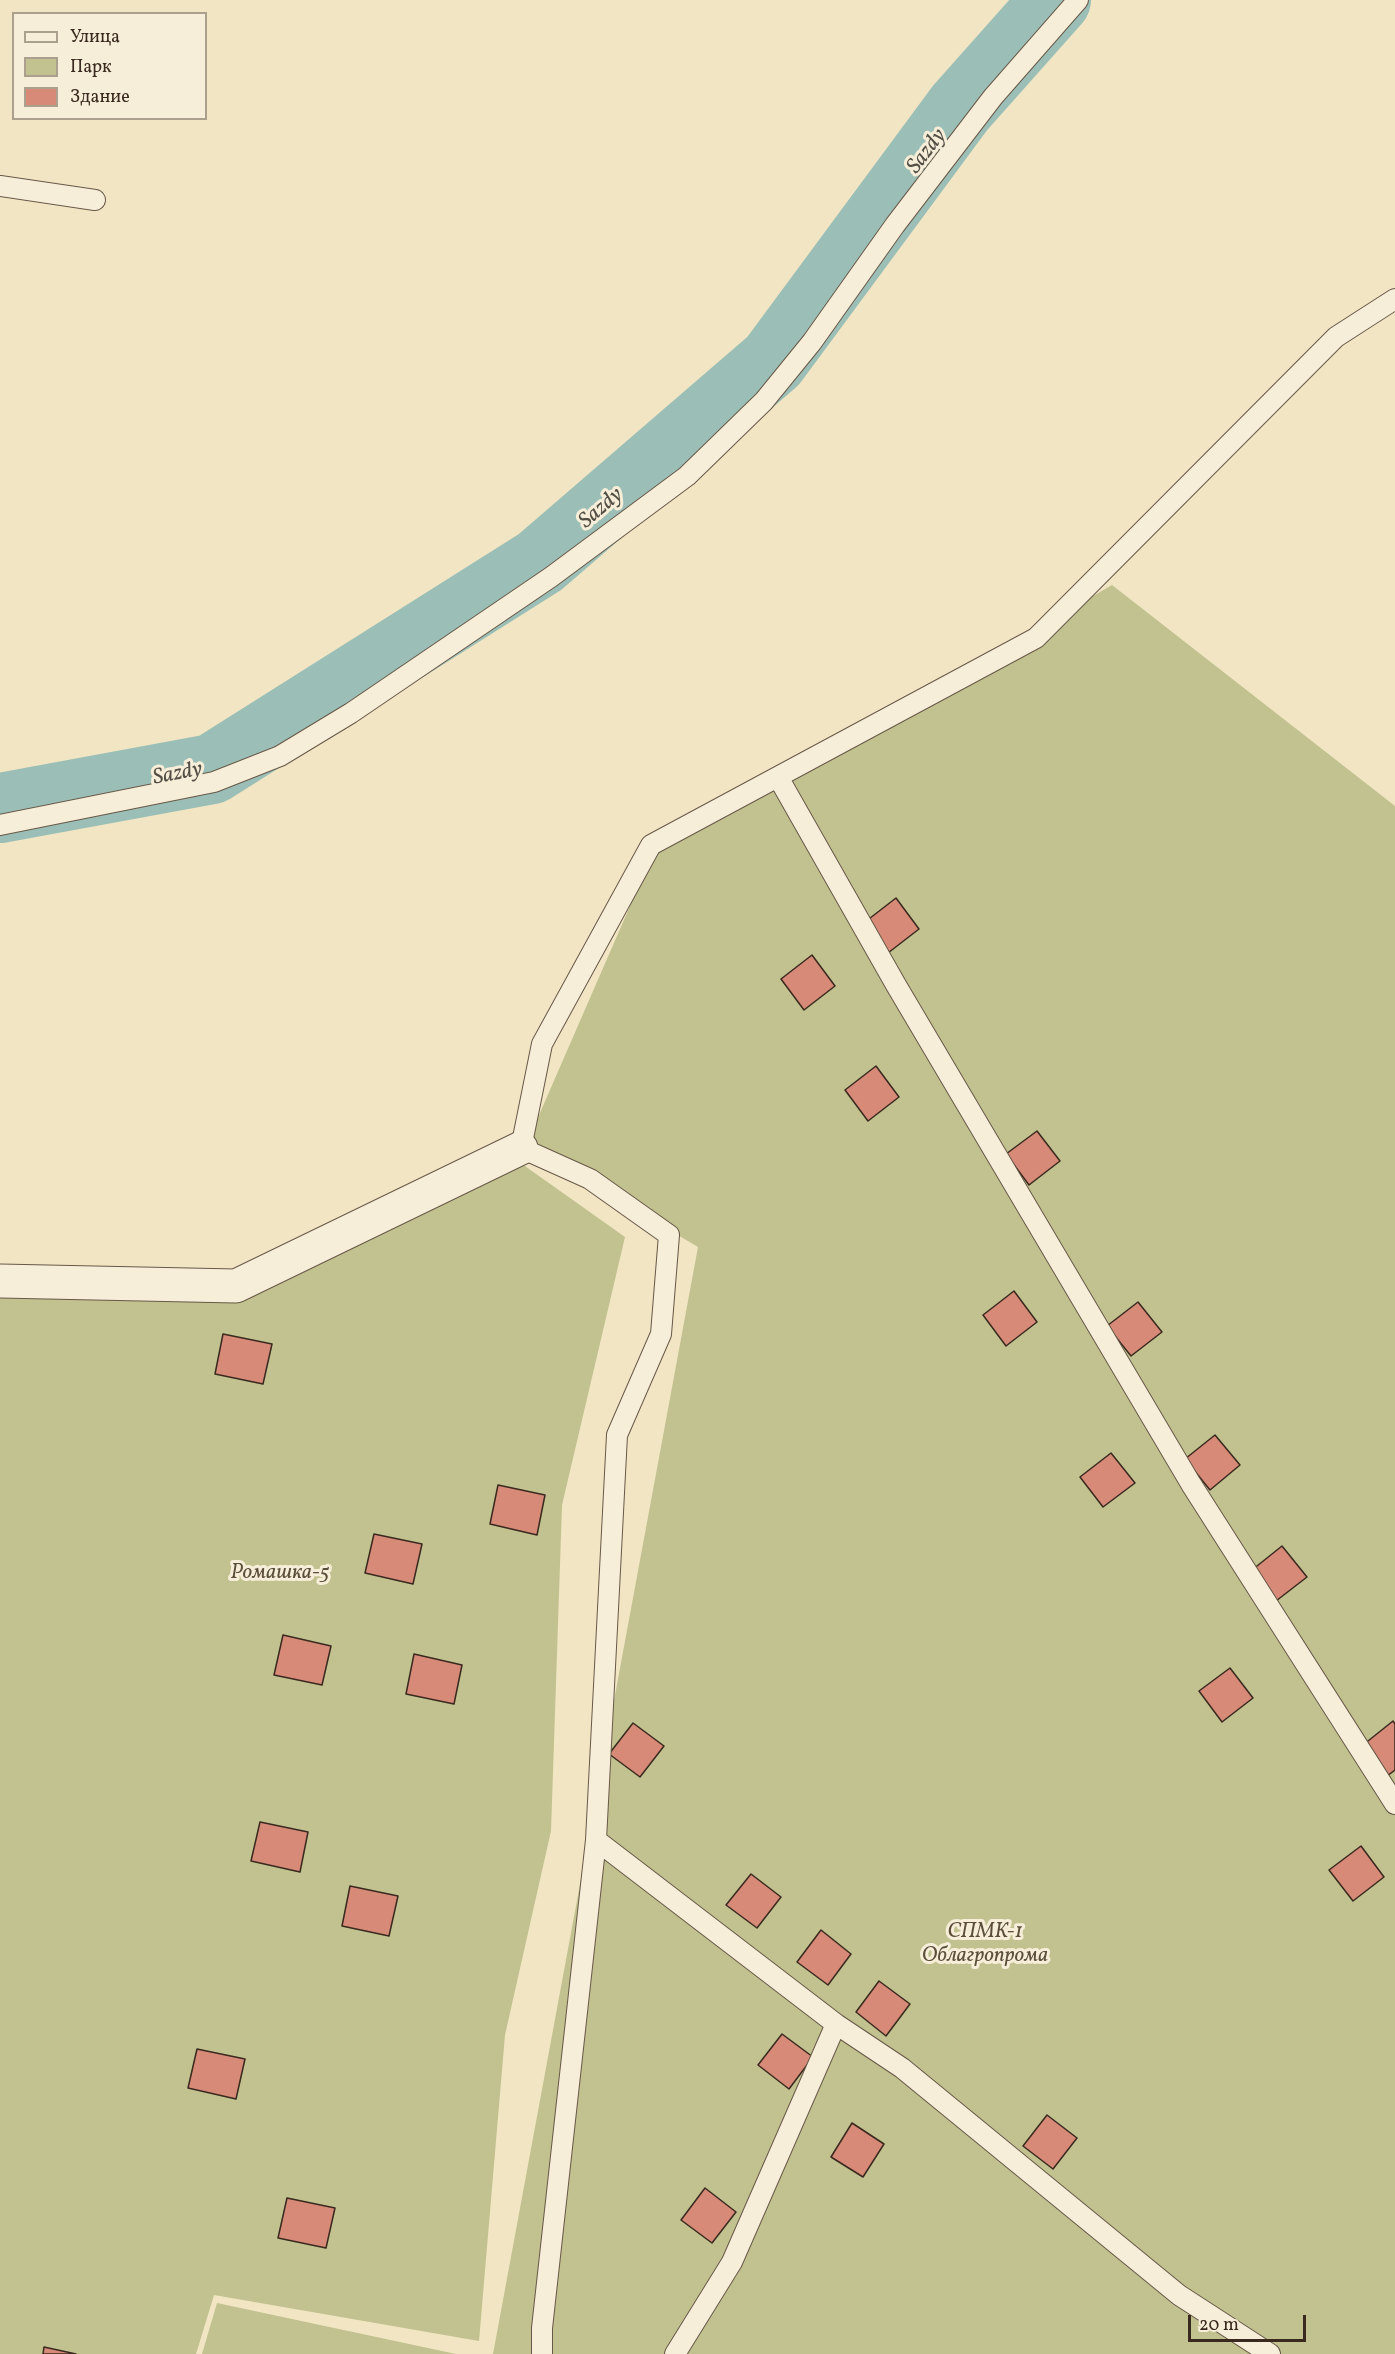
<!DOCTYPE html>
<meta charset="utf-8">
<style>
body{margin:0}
#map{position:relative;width:1395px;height:2354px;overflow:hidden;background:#f1e5c4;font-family:Vollkorn,serif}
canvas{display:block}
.legend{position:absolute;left:12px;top:12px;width:195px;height:108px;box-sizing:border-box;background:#f6eed9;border:2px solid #ab9f8e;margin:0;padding:8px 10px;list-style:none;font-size:18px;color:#3a291e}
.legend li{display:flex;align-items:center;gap:12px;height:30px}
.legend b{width:30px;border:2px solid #ab9f8e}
.scale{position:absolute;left:1188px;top:2315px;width:118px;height:27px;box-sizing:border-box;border:3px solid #3a291e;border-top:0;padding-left:8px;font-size:18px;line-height:21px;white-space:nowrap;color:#3a291e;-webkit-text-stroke:4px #f6eed9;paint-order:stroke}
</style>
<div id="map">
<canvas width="1395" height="2354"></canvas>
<ul class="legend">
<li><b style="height:8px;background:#f6eed9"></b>Улица</li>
<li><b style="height:16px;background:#c1c28f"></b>Парк</li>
<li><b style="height:16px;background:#d68a77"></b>Здание</li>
</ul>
<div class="scale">20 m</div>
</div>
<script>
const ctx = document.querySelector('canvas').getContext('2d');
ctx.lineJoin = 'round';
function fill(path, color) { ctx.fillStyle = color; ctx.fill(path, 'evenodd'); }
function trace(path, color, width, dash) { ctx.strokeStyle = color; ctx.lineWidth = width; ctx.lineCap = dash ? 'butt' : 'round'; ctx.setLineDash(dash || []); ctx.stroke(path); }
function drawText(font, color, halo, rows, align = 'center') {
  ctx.font = font + ' Vollkorn,serif'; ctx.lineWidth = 6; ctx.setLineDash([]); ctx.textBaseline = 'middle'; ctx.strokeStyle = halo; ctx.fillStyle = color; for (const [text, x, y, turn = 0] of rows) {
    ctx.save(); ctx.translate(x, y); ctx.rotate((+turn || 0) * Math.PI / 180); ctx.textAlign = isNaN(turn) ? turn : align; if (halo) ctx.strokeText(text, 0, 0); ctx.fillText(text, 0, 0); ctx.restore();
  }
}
const green = new Path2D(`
 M 1112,585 L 1395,806 L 1395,2354 L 493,2354 L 698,1247 L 526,1145 L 654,851 Z
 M 515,1159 L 625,1237 L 562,1505 L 551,1831 L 505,2035 L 479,2341 L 214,2295 L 196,2354 L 0,2354 L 0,1281 L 234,1295 Z
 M 217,2303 L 456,2354 L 202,2354 Z`);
const river = new Path2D(`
 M 0,808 L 212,769 L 540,562 L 773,361 L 960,108 L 1056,0`);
const building = new Path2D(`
 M 896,898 L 919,929 L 888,953 L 865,922 Z
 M 812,955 L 835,986 L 804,1010 L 781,979 Z
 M 876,1066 L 899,1097 L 868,1121 L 845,1090 Z
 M 1037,1131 L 1060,1161 L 1029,1185 L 1006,1154 Z
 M 1014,1291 L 1037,1322 L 1006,1346 L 983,1315 Z
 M 1138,1302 L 1162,1332 L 1131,1356 L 1107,1326 Z
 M 223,1334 L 272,1344 L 263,1384 L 215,1374 Z
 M 1215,1435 L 1240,1465 L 1210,1490 L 1185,1459 Z
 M 1111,1453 L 1135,1483 L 1103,1507 L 1080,1477 Z
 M 498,1485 L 545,1495 L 537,1535 L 490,1524 Z
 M 374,1534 L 422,1544 L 413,1584 L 365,1573 Z
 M 1282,1546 L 1307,1577 L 1276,1601 L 1252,1570 Z
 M 283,1635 L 331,1646 L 322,1685 L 274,1675 Z
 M 414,1654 L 462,1665 L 454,1704 L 406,1694 Z
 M 1230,1668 L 1253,1698 L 1222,1722 L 1199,1691 Z
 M 1393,1721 L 1395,1724 L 1395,1770 L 1387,1776 L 1363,1745 Z
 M 633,1723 L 664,1746 L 640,1777 L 609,1754 Z
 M 260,1822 L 308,1832 L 300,1872 L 251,1861 Z
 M 1361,1846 L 1384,1877 L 1353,1901 L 1329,1870 Z
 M 751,1874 L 781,1897 L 757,1928 L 726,1905 Z
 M 350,1886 L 398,1896 L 389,1936 L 342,1926 Z
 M 821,1930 L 851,1954 L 828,1985 L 797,1962 Z
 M 879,1981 L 910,2004 L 886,2036 L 856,2012 Z
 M 782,2034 L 813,2057 L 789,2089 L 758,2065 Z
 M 197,2049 L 245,2059 L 236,2099 L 188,2088 Z
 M 1047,2115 L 1077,2138 L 1053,2169 L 1023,2146 Z
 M 852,2123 L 884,2144 L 863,2177 L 831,2157 Z
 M 705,2188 L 736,2212 L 712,2243 L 681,2220 Z
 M 287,2198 L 335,2208 L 326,2248 L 278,2238 Z
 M 44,2347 L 76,2354 L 43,2354 Z`);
const service = new Path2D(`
 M 0,186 L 95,200
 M 778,777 L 896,985 L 1191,1484 L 1395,1804
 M 0,825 L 214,782 L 280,756 L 351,713 L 551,577 L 687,476 L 764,401 L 812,342 L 895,225 L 993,97 L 1078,0
 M 542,2354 L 542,2328 L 596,1840
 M 675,2354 L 732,2262 L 836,2024
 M 1270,2354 L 1179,2295 L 902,2068 L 836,2024 L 596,1840 L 617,1435 L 661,1334 L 669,1235 L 590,1179 L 521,1148 L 542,1044 L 651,845 L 1036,638 L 1336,337 L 1395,299`);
const minor = new Path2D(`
 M 0,1281 L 236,1286 L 521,1148`);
const parkNames = [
 ["Ромашка-5",280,1574],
 ["СПМК-1",985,1933],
 ["Облагропрома",985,1957]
];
const waterNames = [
 ["Sazdy",928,152,-53],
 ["Sazdy",602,509,-41],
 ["Sazdy",178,775,-11]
];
fill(green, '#c1c28f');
trace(river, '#9bbfb6', 70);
fill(building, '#d68a77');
trace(building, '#3a291e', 1.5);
trace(service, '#685848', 22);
trace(minor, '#685848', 35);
trace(service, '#f6eed9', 20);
trace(minor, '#f6eed9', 33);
drawText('italic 21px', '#5c4f3a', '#f6eed9', parkNames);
drawText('italic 22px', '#524e44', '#f6eed9', waterNames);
</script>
